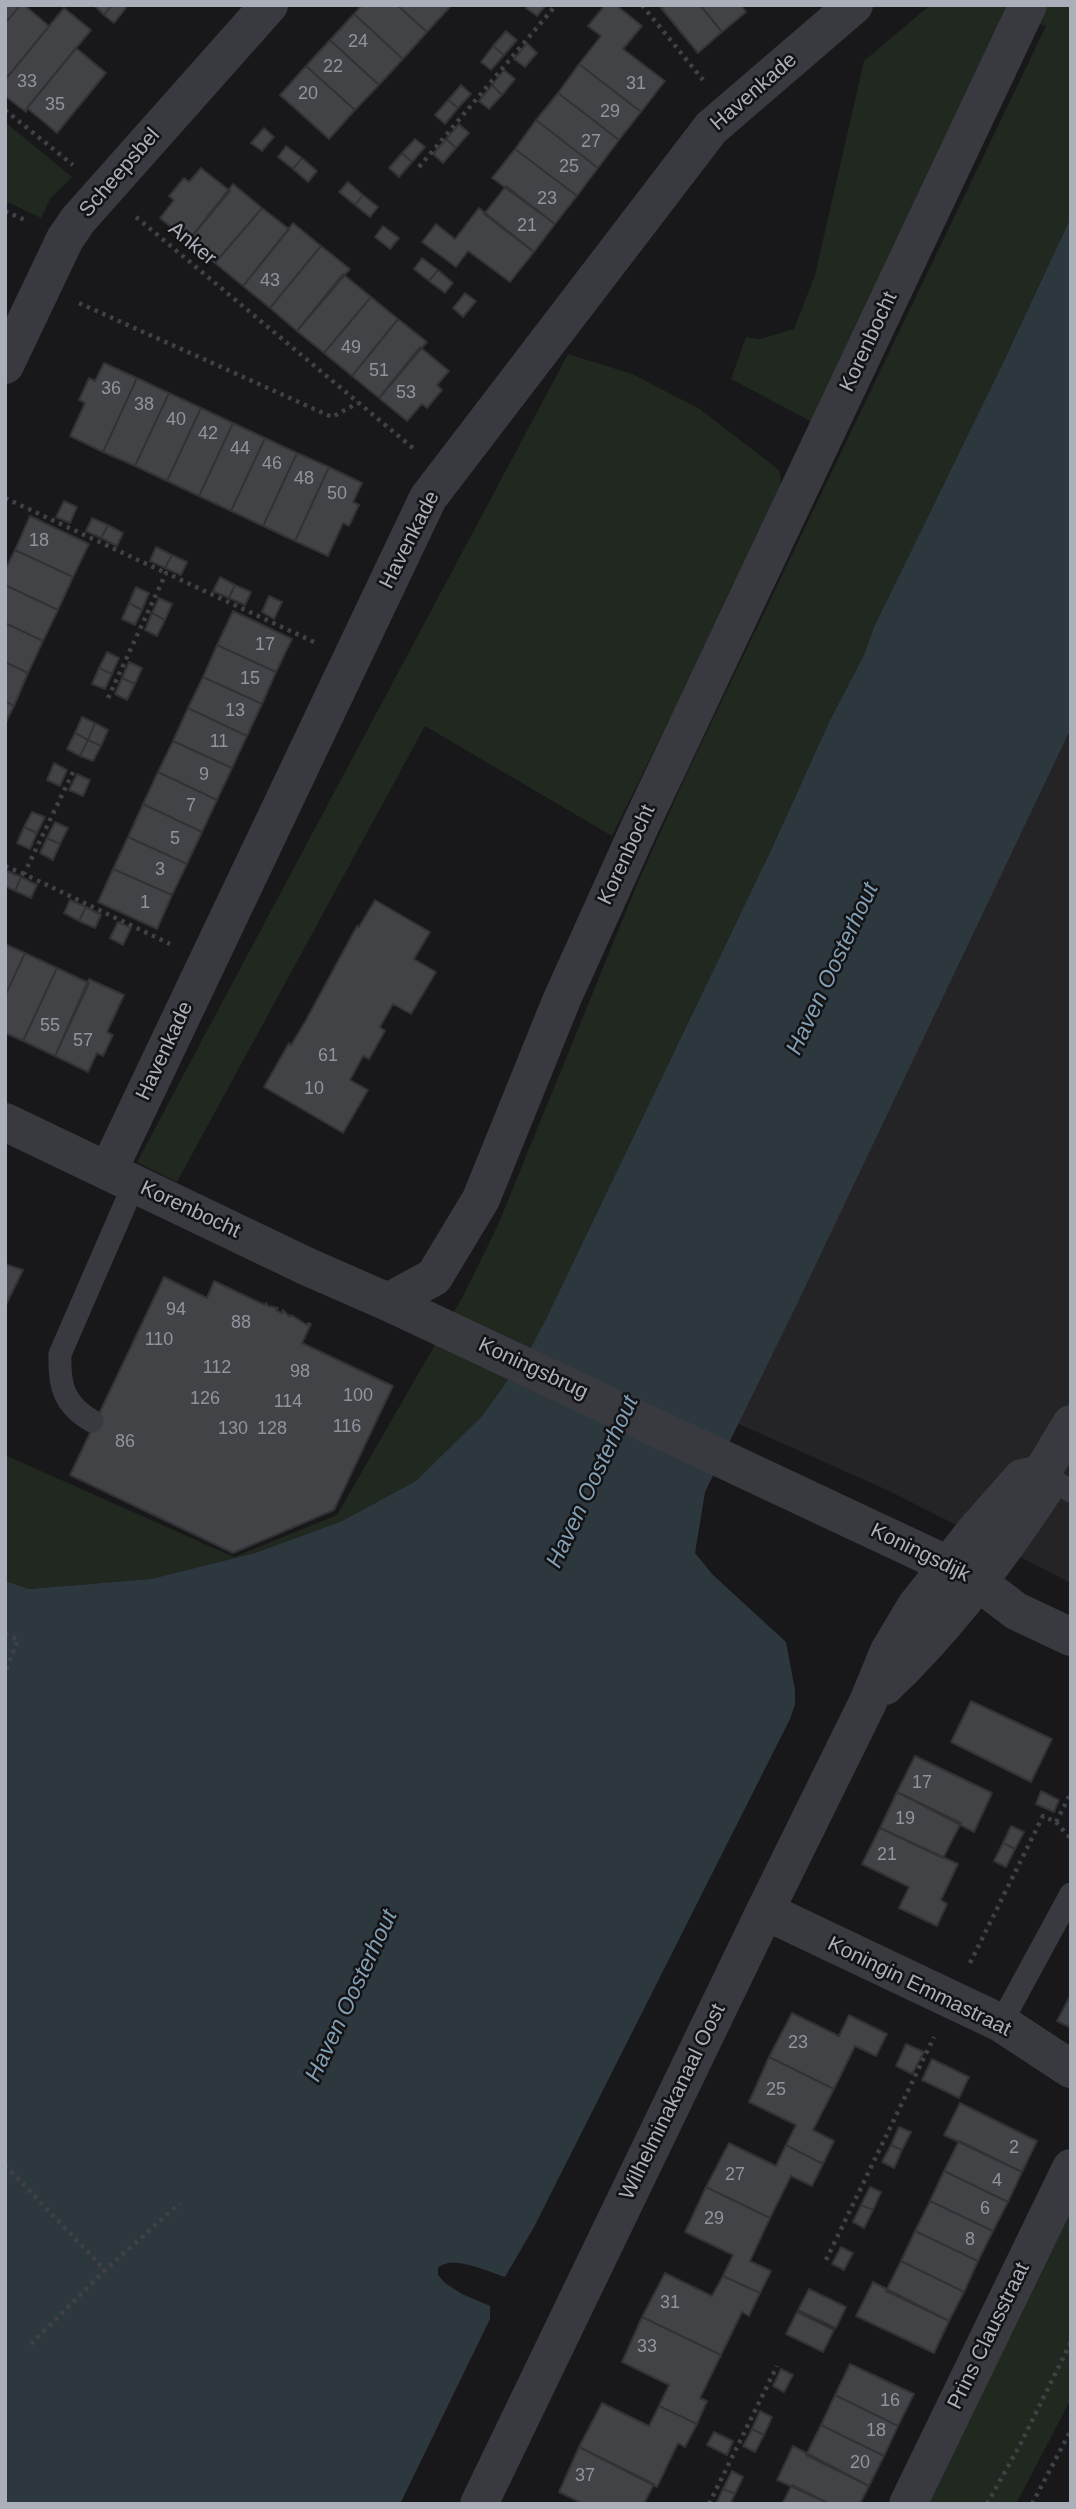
<!DOCTYPE html>
<style>
body{margin:0}
#map{position:relative;width:1076px;height:2509px;overflow:hidden;background:#18181a;font-family:Helvetica,sans-serif}
canvas{display:block}
.frame{position:absolute;inset:0;border:7px solid #aaafba;pointer-events:none}
</style>
<div id="map">
<canvas width="1076" height="2509"></canvas>
<div class="frame"></div>
</div>
<script>
const ctx = document.querySelector('canvas').getContext('2d');
ctx.lineJoin = 'round';
function fill(path, color) { ctx.fillStyle = color; ctx.fill(path, 'evenodd'); }
function trace(path, color, width, dash) { ctx.strokeStyle = color; ctx.lineWidth = width; ctx.lineCap = dash ? 'butt' : 'round'; ctx.setLineDash(dash || []); ctx.stroke(path); }
function drawText(font, color, halo, rows, align = 'center') {
  ctx.font = font + ' Helvetica,sans-serif'; ctx.lineWidth = 5; ctx.setLineDash([]); ctx.textBaseline = 'middle'; ctx.strokeStyle = halo; ctx.fillStyle = color; for (const [text, x, y, turn = 0] of rows) {
    ctx.save(); ctx.translate(x, y); ctx.rotate((+turn || 0) * Math.PI / 180); ctx.textAlign = isNaN(turn) ? turn : align; if (halo) ctx.strokeText(text, 0, 0); ctx.fillText(text, 0, 0); ctx.restore();
  }
}
const built = new Path2D(`
 M 1071,519 L 1071,1583 L 887,1490 L 672,1394 Z`);
const green = new Path2D(`
 M 930,5 L 1071,5 L 1071,217 L 1002,365 L 874,627 L 864,655 L 830,720 L 772,848 L 546,1319 L 529,1351 L 482,1416 L 416,1481 L 342,1521 L 255,1553 L 151,1579 L 29,1589 L 5,1581 L 5,1455 L 234,1557 L 337,1515 L 463,1296 L 498,1225 L 638,882 L 688,771 L 1046,26 L 1007,13 L 812,422 L 731,379 L 746,337 L 760,339 L 794,329 L 815,275 L 864,61 Z
 M 5,122 L 72,177 L 50,199 L 41,218 L 5,201 Z
 M 568,354 L 632,374 L 700,409 L 780,471 L 781,484 L 714,629 L 612,836 L 425,726 L 177,1182 L 137,1162 Z
 M 1071,2202 L 1071,2399 L 1016,2504 L 922,2504 Z`);
const water = new Path2D(`
 M 1071,217 L 1071,728 L 796,1306 L 705,1492 L 695,1553 L 713,1575 L 786,1642 L 795,1690 L 795,1704 L 790,1719 L 534,2227 L 505,2277 C 489,2272 451,2254 438,2268 L 438,2275 L 445,2283 L 462,2294 L 490,2306 L 490,2319 L 400,2504 L 5,2504 L 5,1581 L 29,1589 L 151,1579 L 255,1553 L 342,1521 L 416,1481 L 482,1416 L 529,1351 L 546,1319 L 772,848 L 830,720 L 864,655 L 874,627 L 1002,365 Z`);
const building = new Path2D(`
 M 5,5 L 20,5 L 5,24 Z
 M 20,5 L 24,5 L 49,26 L 5,80 L 5,24 Z
 M 94,5 L 112,5 L 104,15 Z
 M 112,5 L 123,5 L 126,8 L 114,23 L 104,15 Z
 M 362,5 L 397,5 L 427,32 L 403,59 L 354,14 Z
 M 397,5 L 448,5 L 450,7 L 427,32 Z
 M 529,5 L 546,5 L 537,16 L 526,8 Z
 M 605,5 L 616,5 L 642,26 L 623,49 L 665,81 L 641,112 L 579,64 L 601,36 L 588,26 Z
 M 665,5 L 700,5 L 722,32 L 698,53 L 661,8 Z
 M 700,5 L 741,5 L 746,12 L 722,32 Z
 M 64,8 L 91,30 L 27,108 L 26,112 L 5,96 L 5,80 Z
 M 354,14 L 403,59 L 379,85 L 330,40 Z
 M 506,31 L 517,40 L 504,55 L 493,46 Z
 M 330,40 L 379,85 L 355,110 L 306,66 Z
 M 527,43 L 537,53 L 525,67 L 514,59 Z
 M 493,46 L 504,55 L 491,70 L 481,62 Z
 M 76,48 L 106,73 L 57,133 L 27,108 Z
 M 579,64 L 641,112 L 619,140 L 558,93 Z
 M 306,66 L 355,110 L 329,139 L 280,95 Z
 M 504,70 L 515,79 L 502,95 L 492,85 Z
 M 461,85 L 471,94 L 458,108 L 448,100 Z
 M 492,85 L 502,95 L 489,109 L 479,101 Z
 M 558,93 L 619,140 L 598,168 L 536,120 Z
 M 448,100 L 458,108 L 445,124 L 435,115 Z
 M 536,120 L 598,168 L 577,196 L 515,149 Z
 M 459,124 L 469,133 L 456,148 L 446,139 Z
 M 264,128 L 274,137 L 262,151 L 251,143 Z
 M 415,139 L 425,147 L 412,162 L 402,153 Z
 M 446,139 L 456,148 L 443,163 L 433,154 Z
 M 286,146 L 302,158 L 293,169 L 278,157 Z
 M 515,149 L 577,196 L 555,224 L 492,178 Z
 M 402,153 L 412,162 L 399,177 L 389,168 Z
 M 302,158 L 317,171 L 308,182 L 293,169 Z
 M 201,168 L 230,191 L 188,241 L 160,218 L 174,200 L 169,196 L 184,178 L 189,182 Z
 M 348,182 L 363,195 L 355,205 L 339,192 Z
 M 233,184 L 262,208 L 215,263 L 188,241 Z
 M 506,186 L 555,224 L 534,252 L 484,214 Z
 M 363,195 L 378,207 L 370,217 L 355,205 Z
 M 262,208 L 289,229 L 243,286 L 215,263 Z
 M 479,208 L 534,252 L 510,282 L 468,251 L 456,267 L 422,242 L 436,224 L 455,239 Z
 M 293,223 L 321,246 L 270,308 L 243,286 Z
 M 383,226 L 399,238 L 390,249 L 375,237 Z
 M 321,246 L 350,269 L 297,331 L 270,308 Z
 M 422,258 L 438,270 L 429,281 L 414,269 Z
 M 438,270 L 453,283 L 445,293 L 429,281 Z
 M 343,274 L 371,297 L 324,353 L 297,331 Z
 M 465,293 L 476,301 L 463,317 L 453,308 Z
 M 371,297 L 398,319 L 352,376 L 324,353 Z
 M 398,319 L 427,342 L 379,398 L 352,376 Z
 M 420,347 L 449,371 L 437,385 L 442,390 L 427,408 L 422,404 L 407,421 L 379,398 Z
 M 104,363 L 137,378 L 103,452 L 70,436 L 85,403 L 79,400 L 89,378 L 95,381 Z
 M 137,378 L 169,393 L 135,466 L 103,452 Z
 M 169,393 L 201,408 L 167,481 L 135,466 Z
 M 201,408 L 233,423 L 199,496 L 167,481 Z
 M 233,423 L 265,438 L 231,511 L 199,496 Z
 M 265,438 L 297,453 L 263,526 L 231,511 Z
 M 297,453 L 329,467 L 295,541 L 263,526 Z
 M 329,467 L 362,483 L 353,502 L 359,505 L 349,526 L 343,523 L 328,556 L 295,541 Z
 M 64,501 L 77,507 L 70,523 L 56,517 Z
 M 30,516 L 89,544 L 73,577 L 15,550 Z
 M 92,518 L 108,525 L 101,538 L 86,531 Z
 M 108,525 L 123,533 L 117,546 L 101,538 Z
 M 156,547 L 172,555 L 165,568 L 150,561 Z
 M 15,550 L 73,577 L 58,610 L 5,585 L 5,570 Z
 M 172,555 L 187,562 L 181,575 L 165,568 Z
 M 220,577 L 235,585 L 229,598 L 213,591 Z
 M 5,585 L 58,610 L 43,641 L 5,623 Z
 M 235,585 L 251,592 L 245,605 L 229,598 Z
 M 136,587 L 149,593 L 142,610 L 129,603 Z
 M 269,596 L 282,602 L 274,619 L 262,612 Z
 M 159,598 L 172,604 L 165,620 L 152,613 Z
 M 129,603 L 142,610 L 135,625 L 122,619 Z
 M 233,611 L 292,639 L 276,672 L 217,645 Z
 M 152,613 L 165,620 L 157,636 L 145,630 Z
 M 5,623 L 43,641 L 28,673 L 5,662 Z
 M 217,645 L 276,672 L 262,704 L 203,677 Z
 M 107,652 L 119,658 L 112,674 L 99,668 Z
 M 5,662 L 28,673 L 14,706 L 5,701 Z
 M 129,662 L 142,668 L 135,684 L 122,678 Z
 M 99,668 L 112,674 L 105,689 L 92,684 Z
 M 203,677 L 262,704 L 247,736 L 188,708 Z
 M 122,678 L 135,684 L 127,700 L 115,694 Z
 M 5,701 L 14,706 L 5,724 Z
 M 188,708 L 247,736 L 232,768 L 173,741 Z
 M 82,717 L 95,723 L 88,740 L 75,733 Z
 M 95,723 L 108,730 L 101,746 L 88,740 Z
 M 75,733 L 88,740 L 80,756 L 67,749 Z
 M 88,740 L 101,746 L 93,761 L 80,756 Z
 M 173,741 L 232,768 L 217,800 L 158,772 Z
 M 54,763 L 67,770 L 60,786 L 47,780 Z
 M 158,772 L 217,800 L 202,832 L 143,804 Z
 M 77,774 L 90,780 L 83,796 L 69,790 Z
 M 143,804 L 202,832 L 187,864 L 128,837 Z
 M 32,812 L 45,817 L 37,833 L 24,827 Z
 M 55,822 L 68,828 L 60,844 L 47,838 Z
 M 24,827 L 37,833 L 30,849 L 17,843 Z
 M 128,837 L 187,864 L 172,895 L 113,869 Z
 M 47,838 L 60,844 L 53,860 L 40,853 Z
 M 113,869 L 172,895 L 157,929 L 98,902 Z
 M 5,870 L 21,877 L 15,891 L 5,886 Z
 M 21,877 L 37,885 L 31,898 L 15,891 Z
 M 70,900 L 86,907 L 79,921 L 64,913 Z
 M 375,900 L 430,932 L 414,959 L 436,972 L 411,1014 L 393,1004 L 380,1027 L 385,1031 L 369,1059 L 363,1056 L 350,1080 L 368,1090 L 343,1133 L 264,1087 L 289,1043 L 291,1045 L 305,1022 L 357,926 L 359,927 Z
 M 86,907 L 101,915 L 95,928 L 79,921 Z
 M 118,922 L 131,928 L 123,945 L 110,938 Z
 M 5,944 L 25,953 L 5,996 Z
 M 25,953 L 57,968 L 23,1041 L 5,1033 L 5,996 Z
 M 57,968 L 89,983 L 55,1056 L 23,1041 Z
 M 89,979 L 124,995 L 107,1032 L 113,1035 L 103,1056 L 97,1053 L 88,1072 L 55,1056 Z
 M 5,1264 L 23,1270 L 5,1307 Z
 M 164,1277 L 207,1298 L 214,1281 L 265,1305 L 266,1303 L 268,1306 L 278,1308 L 276,1310 L 282,1313 L 283,1310 L 290,1317 L 291,1315 L 307,1325 L 308,1323 L 311,1324 L 302,1343 L 393,1386 L 334,1510 L 233,1553 L 70,1475 Z
 M 971,1701 L 1052,1739 L 1031,1782 L 951,1742 Z
 M 915,1756 L 992,1793 L 974,1832 L 897,1792 Z
 M 1041,1791 L 1059,1800 L 1054,1812 L 1036,1804 Z
 M 897,1792 L 961,1823 L 943,1858 L 880,1828 Z
 M 1011,1826 L 1024,1832 L 1015,1849 L 1003,1843 Z
 M 880,1828 L 958,1864 L 941,1900 L 947,1904 L 937,1926 L 899,1908 L 909,1887 L 862,1864 Z
 M 1003,1843 L 1015,1849 L 1006,1867 L 994,1861 Z
 M 1071,1994 L 1071,2028 L 1057,2021 Z
 M 792,2013 L 839,2036 L 849,2015 L 887,2034 L 876,2056 L 855,2046 L 834,2089 L 769,2057 Z
 M 906,2044 L 924,2052 L 912,2074 L 896,2066 Z
 M 769,2057 L 834,2089 L 813,2130 L 834,2141 L 823,2164 L 786,2145 L 796,2125 L 749,2102 Z
 M 932,2059 L 969,2077 L 959,2098 L 922,2080 Z
 M 960,2103 L 1037,2141 L 1022,2172 L 944,2135 Z
 M 899,2127 L 911,2132 L 902,2150 L 891,2145 Z
 M 959,2141 L 1022,2172 L 1008,2202 L 944,2171 Z
 M 729,2143 L 776,2166 L 786,2145 L 823,2164 L 812,2186 L 791,2176 L 770,2218 L 706,2187 Z
 M 891,2145 L 902,2150 L 894,2168 L 882,2162 Z
 M 944,2171 L 1008,2202 L 993,2231 L 930,2201 Z
 M 706,2187 L 770,2218 L 750,2261 L 771,2271 L 760,2293 L 723,2276 L 733,2255 L 685,2232 Z
 M 870,2187 L 881,2192 L 873,2210 L 861,2205 Z
 M 930,2201 L 993,2231 L 978,2261 L 915,2231 Z
 M 861,2205 L 873,2210 L 864,2228 L 853,2222 Z
 M 915,2231 L 978,2261 L 964,2292 L 901,2261 Z
 M 841,2247 L 853,2253 L 844,2270 L 832,2264 Z
 M 901,2261 L 964,2292 L 949,2321 L 886,2291 Z
 M 665,2273 L 712,2296 L 723,2276 L 760,2293 L 749,2316 L 742,2312 L 721,2355 L 642,2317 Z
 M 873,2282 L 949,2321 L 934,2353 L 856,2316 Z
 M 809,2289 L 846,2307 L 836,2328 L 798,2310 Z
 M 797,2312 L 834,2330 L 823,2352 L 786,2334 Z
 M 642,2317 L 721,2355 L 700,2398 L 707,2401 L 697,2424 L 659,2406 L 669,2385 L 622,2362 Z
 M 850,2364 L 914,2394 L 898,2426 L 835,2395 Z
 M 781,2369 L 793,2375 L 784,2392 L 773,2386 Z
 M 835,2395 L 898,2426 L 884,2456 L 821,2425 Z
 M 602,2403 L 649,2426 L 659,2406 L 697,2424 L 685,2447 L 678,2443 L 657,2487 L 579,2447 Z
 M 760,2411 L 772,2417 L 764,2435 L 752,2429 Z
 M 821,2425 L 884,2456 L 869,2486 L 806,2455 Z
 M 752,2429 L 764,2435 L 755,2452 L 743,2446 Z
 M 714,2432 L 733,2441 L 727,2455 L 707,2445 Z
 M 793,2446 L 869,2486 L 860,2504 L 830,2504 L 777,2480 Z
 M 579,2447 L 654,2484 L 644,2504 L 583,2504 L 559,2492 Z
 M 732,2471 L 743,2477 L 735,2494 L 723,2489 Z
 M 792,2485 L 830,2504 L 782,2504 Z
 M 723,2489 L 735,2494 L 730,2504 L 716,2504 Z`);
const path = new Path2D(`
 M 642,5 L 703,80
 M 5,110 L 73,165
 M 419,167 L 556,5
 M 5,211 L 27,221
 M 136,217 L 414,449
 M 79,303 L 332,417 L 358,403
 M 5,498 L 166,573
 M 108,698 L 166,573 L 314,642
 M 73,772 L 24,874 L 170,944
 M 5,866 L 24,874
 M 5,1634 L 18,1639 L 5,1673
 M 1056,1822 L 1071,1839
 M 970,1963 L 1043,1816 L 1056,1822 L 1071,1793
 M 5,2165 L 105,2270
 M 826,2260 L 934,2037
 M 31,2344 L 105,2270 L 180,2203
 M 709,2504 L 777,2366
 M 987,2504 L 1021,2443 L 1071,2342
 M 1032,2504 L 1071,2430`);
const service = new Path2D(`
 M 92,1421 C 63,1404 59,1385 60,1354 L 134,1184
 M 1041,1474 L 1071,1491
 M 1001,2023 L 1071,1894`);
const minor = new Path2D(`
 M 5,365 L 65,239 L 78,220 L 269,5
 M 5,1122 L 308,1267 L 388,1302 L 434,1277 L 481,1199 L 562,999 L 641,824 L 1028,5
 M 108,1171 L 428,498 L 711,128 L 854,5
 M 388,1302 L 948,1565 L 978,1582 L 1016,1611 L 1071,1637
 M 885,1686 C 946,1628 997,1561 1043,1491 L 1041,1474 L 1071,1424
 M 765,1911 L 1001,2023 L 1071,2069
 M 479,2504 L 765,1911 L 868,1702 L 889,1651 L 916,1606 L 976,1530 L 1022,1478 L 1041,1474
 M 908,2504 L 1071,2168`);
const numberNames = [
 ["24",358,42],
 ["22",333,67],
 ["33",27,82],
 ["31",636,84],
 ["20",308,94],
 ["35",55,105],
 ["29",610,112],
 ["27",591,142],
 ["25",569,167],
 ["23",547,199],
 ["21",527,226],
 ["43",270,281],
 ["49",351,348],
 ["51",379,371],
 ["36",111,389],
 ["53",406,393],
 ["38",144,405],
 ["40",176,420],
 ["42",208,434],
 ["44",240,449],
 ["46",272,464],
 ["48",304,479],
 ["50",337,494],
 ["18",39,541],
 ["17",265,645],
 ["15",250,679],
 ["13",235,711],
 ["11",219,742],
 ["9",204,775],
 ["7",191,806],
 ["5",175,839],
 ["3",160,870],
 ["1",145,903],
 ["55",50,1026],
 ["57",83,1041],
 ["61",328,1056],
 ["10",314,1089],
 ["94",176,1310],
 ["88",241,1323],
 ["110",159,1340],
 ["112",217,1368],
 ["98",300,1372],
 ["100",358,1396],
 ["126",205,1399],
 ["114",288,1402],
 ["116",347,1427],
 ["130",233,1429],
 ["128",272,1429],
 ["86",125,1442],
 ["17",922,1783],
 ["19",905,1819],
 ["21",887,1855],
 ["23",798,2043],
 ["25",776,2090],
 ["2",1014,2148],
 ["27",735,2175],
 ["4",997,2181],
 ["6",985,2209],
 ["29",714,2219],
 ["8",970,2240],
 ["31",670,2303],
 ["33",647,2347],
 ["16",890,2401],
 ["18",876,2431],
 ["20",860,2463],
 ["37",585,2476]
];
const streetNames = [
 ["Havenkade",754,92,-41],
 ["Scheepsbel",120,173,-49],
 ["Anker",192,244,40],
 ["Korenbocht",869,342,-65],
 ["Havenkade",410,540,-63],
 ["Korenbocht",627,855,-65],
 ["Havenkade",165,1051,-65],
 ["Korenbocht",190,1210,25],
 ["Koningsbrug",533,1369,25],
 ["Koningsdijk",920,1553,26],
 ["Koningin Emmastraat",919,1987,26],
 ["Wilhelminakanaal Oost",673,2102,-64],
 ["Prins Clausstraat",989,2336,-64]
];
const waterNames = [
 ["Haven Oosterhout",833,969,-65],
 ["Haven Oosterhout",593,1482,-65],
 ["Haven Oosterhout",352,1996,-65]
];
fill(built, '#242427');
fill(green, '#202820');
fill(water, '#2d383e');
fill(building, '#424347');
trace(building, '#323236', 2);
trace(path, '#3f4146', 4.5, [3.5, 5]);
trace(service, '#393a3f', 23);
trace(minor, '#393a3f', 38);
drawText('18px', '#90949d', null, numberNames);
drawText('21px', '#aaafba', '#131315', streetNames);
drawText('italic 23px', '#819fb5', '#131315', waterNames);
</script>
